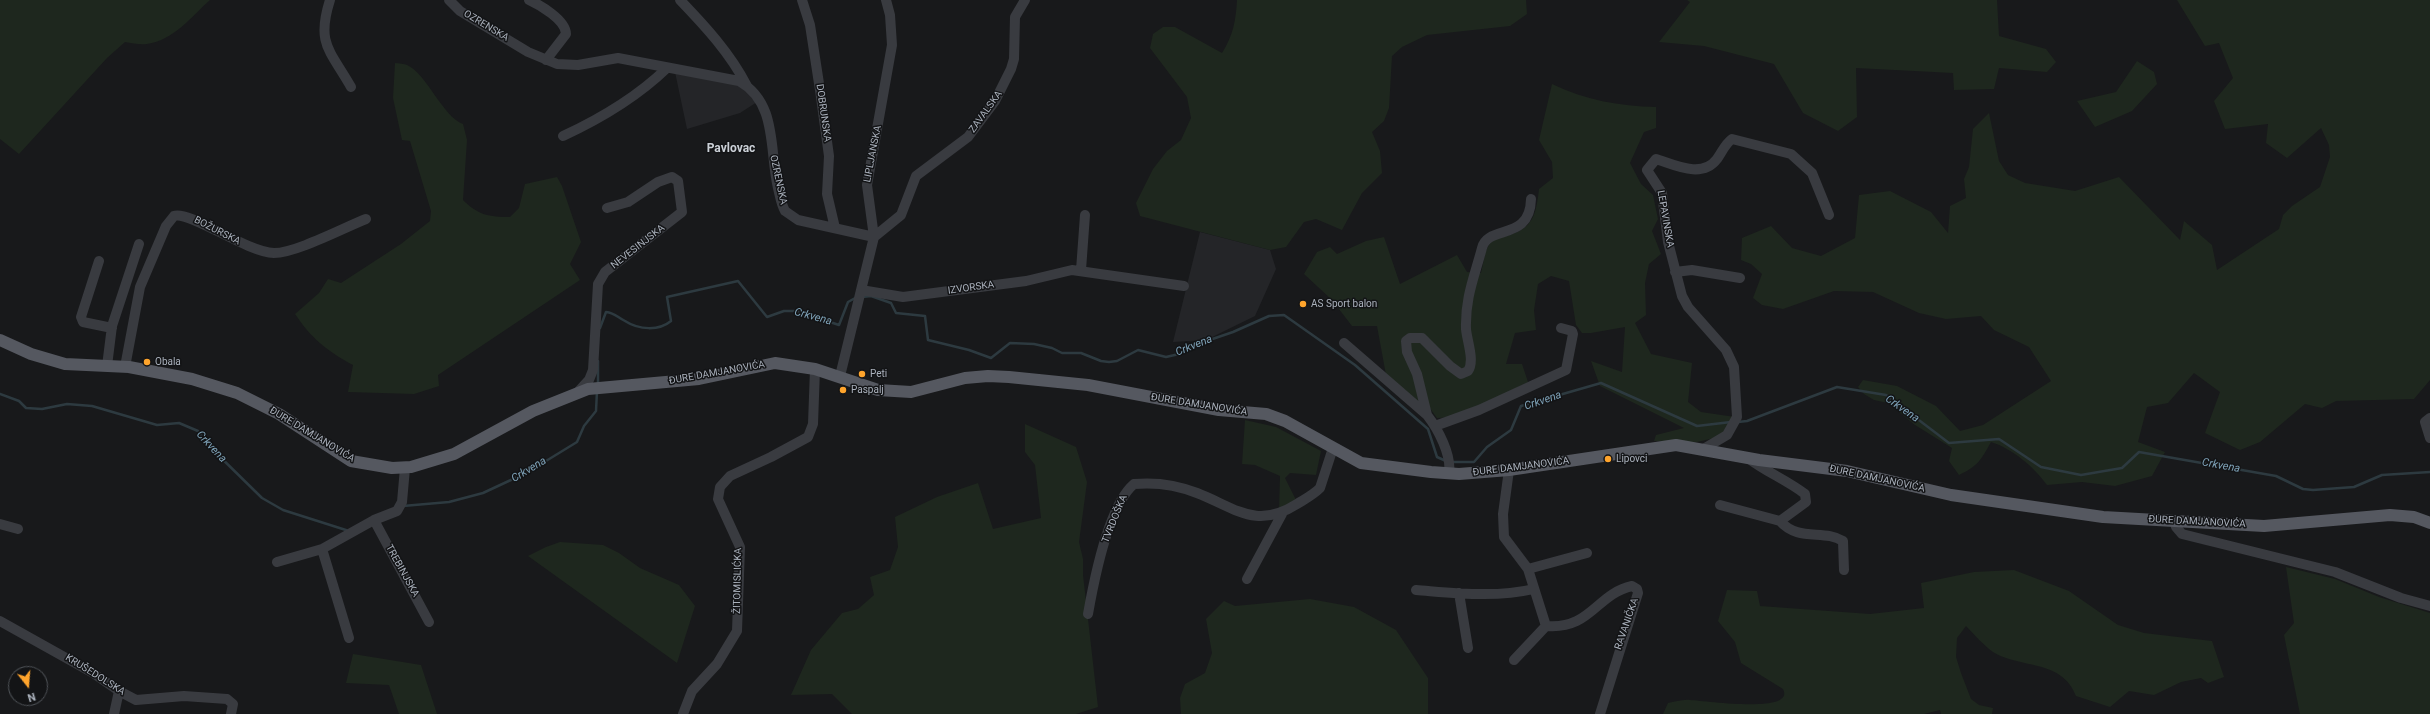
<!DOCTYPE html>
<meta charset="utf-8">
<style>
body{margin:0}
#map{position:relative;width:2430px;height:714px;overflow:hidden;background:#18191b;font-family:Roboto,sans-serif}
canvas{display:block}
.north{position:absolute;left:8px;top:666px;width:40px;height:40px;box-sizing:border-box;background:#131416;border:1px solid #4f5358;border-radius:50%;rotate:163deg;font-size:11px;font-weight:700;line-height:16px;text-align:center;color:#aab1bc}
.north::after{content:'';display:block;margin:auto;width:14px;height:18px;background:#ffa42c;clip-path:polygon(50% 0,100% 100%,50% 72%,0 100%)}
</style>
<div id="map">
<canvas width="2430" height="714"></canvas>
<div class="north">N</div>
</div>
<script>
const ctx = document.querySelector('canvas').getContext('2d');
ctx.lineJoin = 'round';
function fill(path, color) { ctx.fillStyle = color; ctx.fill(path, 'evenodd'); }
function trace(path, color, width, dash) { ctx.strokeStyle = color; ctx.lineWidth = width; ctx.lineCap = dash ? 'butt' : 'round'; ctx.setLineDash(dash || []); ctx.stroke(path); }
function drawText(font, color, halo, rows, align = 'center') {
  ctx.font = font + ' Roboto,sans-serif'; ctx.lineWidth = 3; ctx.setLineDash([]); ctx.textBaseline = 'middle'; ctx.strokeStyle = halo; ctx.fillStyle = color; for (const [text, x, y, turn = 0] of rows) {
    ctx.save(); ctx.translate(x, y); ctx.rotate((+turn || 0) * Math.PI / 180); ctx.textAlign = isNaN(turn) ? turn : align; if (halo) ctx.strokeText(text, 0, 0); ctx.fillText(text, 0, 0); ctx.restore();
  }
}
const built = new Path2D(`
 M 675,72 L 738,83 L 757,102 L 740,113 L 687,129 Z
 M 1200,232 L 1270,250 L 1276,269 L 1255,316 L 1206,340 L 1173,342 Z`);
const green = new Path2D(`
 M 0,0 L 210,0 C 191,17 174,40 147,44 C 140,45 132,43 125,42 L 107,58 L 19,154 L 0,139 Z
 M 1237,0 L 1526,0 L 1527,14 L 1510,26 L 1427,35 L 1402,47 L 1392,56 L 1389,108 L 1384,121 L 1372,132 L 1380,151 L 1382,173 L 1362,193 L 1342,230 L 1316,219 L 1304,222 L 1286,247 L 1270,250 L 1140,216 L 1136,203 L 1153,169 L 1167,151 L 1181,140 L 1191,118 L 1187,97 L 1150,48 L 1153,34 L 1163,27 L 1175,27 L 1222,53 C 1233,36 1236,20 1237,0 Z
 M 1687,0 L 1997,0 L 1999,36 L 2046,49 L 2056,62 L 2047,72 L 1999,68 L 1994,89 L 1954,90 L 1953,73 L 1856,68 L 1857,117 L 1838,131 L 1803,113 L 1774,64 L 1704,46 L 1659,42 L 1690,2 Z
 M 2177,0 L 2430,0 L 2430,380 L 2414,399 L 2336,401 L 2322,408 L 2305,404 L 2260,442 L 2240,450 L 2205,433 L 2220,392 L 2194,373 L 2168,403 L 2147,407 L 2138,442 L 2165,452 L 2152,476 L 2115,486 L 2082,482 L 2047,485 C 2034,467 2013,449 1991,442 C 1981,460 1978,466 1959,475 L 1949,461 L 1952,448 L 1915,425 L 1888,403 L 1874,400 L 1864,394 L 1858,387 L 1863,380 L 1897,386 L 1936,406 L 1960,431 L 1983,425 L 2051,381 L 2029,347 L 1994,330 L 1981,316 L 1946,319 L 1919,313 L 1873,292 L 1834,291 L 1783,309 L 1762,305 L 1753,298 L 1762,274 L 1751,264 L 1741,260 L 1742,238 L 1771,226 L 1792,248 L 1821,256 L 1855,238 L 1859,195 L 1890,191 L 1931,212 L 1948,233 L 1950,206 L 1966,198 L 1964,179 L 1969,167 L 1973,129 L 1989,113 L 1999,161 L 2008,175 L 2025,183 L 2075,191 L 2119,177 L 2180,240 L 2184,221 L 2212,245 L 2217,270 L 2279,229 L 2283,215 L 2292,206 L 2320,187 L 2330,157 L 2329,145 L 2321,128 L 2287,158 L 2266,143 L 2268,124 L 2225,129 L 2214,101 L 2233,78 L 2219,43 L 2205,46 Z
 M 2137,61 L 2154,72 L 2157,84 L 2132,111 L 2095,127 L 2077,101 L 2116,92 Z
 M 395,63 C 399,63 404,64 407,65 C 426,73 443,117 463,124 L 467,140 L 463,200 C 478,215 489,217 510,217 L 519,208 L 525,184 L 557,177 L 562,186 L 581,242 L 570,264 L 580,280 L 438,375 L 439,386 L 414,394 L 348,392 L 353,365 C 327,351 311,338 295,314 L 319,293 L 328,279 L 341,283 L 401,244 L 430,221 L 431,211 L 410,141 L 402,140 L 393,98 Z
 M 1552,84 C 1585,100 1619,106 1656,107 L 1656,128 L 1644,132 L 1630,163 L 1641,184 L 1653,195 L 1658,219 L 1652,231 L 1661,254 L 1649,264 L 1645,283 L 1646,315 L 1635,323 L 1651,354 L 1692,363 L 1688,402 L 1701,412 L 1735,417 L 1723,436 L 1697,442 L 1654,441 L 1656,435 L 1684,428 L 1600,386 L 1591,361 L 1622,372 L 1625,327 L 1591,333 L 1582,333 L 1576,325 L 1569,281 L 1551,276 L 1538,284 L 1534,310 L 1536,330 L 1515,333 L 1506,364 L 1522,364 L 1528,382 C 1500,396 1469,418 1437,418 L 1429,407 L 1420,407 L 1386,375 L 1377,326 L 1352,326 L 1332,300 L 1304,274 L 1317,252 L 1330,247 L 1337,254 L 1366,241 L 1384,237 L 1400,284 L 1457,255 L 1467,272 L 1481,273 C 1484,262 1484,249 1492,241 C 1495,237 1502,237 1506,236 C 1533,229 1536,215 1539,189 L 1553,178 L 1552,162 L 1539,140 Z
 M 1245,420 L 1276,427 L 1321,451 L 1316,475 L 1290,473 L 1285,478 L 1296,500 L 1279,512 L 1280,476 L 1255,465 L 1242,464 Z
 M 1025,424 L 1076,447 L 1087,482 L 1079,542 L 1083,559 L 1083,575 L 1098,707 L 1076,714 L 852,714 L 832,694 L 791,695 L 811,650 L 842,613 L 858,609 L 874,595 L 870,577 L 890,570 L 898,547 L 895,517 L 937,497 L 978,483 L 993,529 L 1041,518 L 1035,465 L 1025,452 Z
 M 560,542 L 603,545 L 619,553 L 640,568 L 679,585 L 695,606 L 677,663 L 528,556 L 546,547 Z
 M 2286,567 L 2335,579 L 2379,597 L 2430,613 L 2430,714 L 2300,714 L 2284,635 L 2294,623 Z
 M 2014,570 L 2069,591 L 2118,625 L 2144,633 L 2212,641 L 2224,677 L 2208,683 L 2201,678 L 2181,682 L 2154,695 L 2129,691 L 2110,707 L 2076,696 C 2062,659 2021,669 1993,652 C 1983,645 1974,634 1966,626 L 1957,638 L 1956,657 L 1961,673 L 1971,699 L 1979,705 L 1993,708 L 1992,714 L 1941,714 L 1940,710 L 1924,714 L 1663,714 L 1668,703 C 1675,702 1683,699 1690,700 C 1707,701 1796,714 1783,689 L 1741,663 L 1735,642 L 1718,621 L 1727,590 L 1757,591 L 1760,606 L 1870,614 L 1924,608 L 1921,583 L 1974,572 Z
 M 1310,599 L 1354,607 L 1396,630 L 1428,678 L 1428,714 L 1181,714 L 1180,698 L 1185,684 L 1205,673 L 1212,653 L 1206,619 L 1224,601 L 1235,606 Z
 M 353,654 L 421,665 L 437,714 L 399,714 L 389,685 L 346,683 Z`);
const stream = new Path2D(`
 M 862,297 L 871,296 L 891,303 L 896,313 L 925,316 L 928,340 L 969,350 L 991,358 L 1010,343 L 1034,344 L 1052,348 L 1062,353 L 1081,353 L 1101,361 L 1109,362 L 1117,361 L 1138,350 L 1166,357 L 1179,354 L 1195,345 L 1233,332 L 1269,316 L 1284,315 L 1355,365 L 1428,429 L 1437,457 L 1446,461
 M 600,328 L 606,312 C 615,313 617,317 625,321 C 639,330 659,331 671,321 L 667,297 L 738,281 L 767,317 L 784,311 L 797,311 L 839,325 L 848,302 L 857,297
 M 598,384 L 598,361
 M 0,394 L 19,401 L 26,408 L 42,409 L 67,404 L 92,406 L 157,425 L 179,423 L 198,431 L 210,447 L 262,498 L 283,510 L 349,531
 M 1738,422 L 1747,421 L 1837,387 L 1886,395 L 1949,443 L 1999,439 L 2041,467 L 2081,475 L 2122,468 L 2139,452 L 2276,476 L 2303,489 L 2313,490 L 2354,487 L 2382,475 L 2430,472
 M 1451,462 L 1474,462 L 1487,447 L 1511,430 L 1521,406 L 1601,383 L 1697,426 L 1731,422
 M 403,506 L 449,502 L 483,493 L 528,472 L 577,442 L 584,426 L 596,411 L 597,391`);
const minor = new Path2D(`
 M 330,0 C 316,44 330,50 351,87
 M 449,0 L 460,11 L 528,52 L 557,64 L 578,65 L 618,58 L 739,81 C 778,103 769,150 778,188 C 780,196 781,204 785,211 L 798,220 L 874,237
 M 529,0 C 540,5 566,20 566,34 L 546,60
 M 680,0 C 705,26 730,53 747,86
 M 802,0 L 810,25 L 820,90 L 829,156 L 827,194 L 835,228
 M 563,136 C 602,118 637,97 667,68
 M 874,237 L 901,215 L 916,176 L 968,137 L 995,101 L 1011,69 L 1014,59 L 1015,17 L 1025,0
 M 99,261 L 81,317 L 83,322 L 112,328
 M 1081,270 L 1085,215
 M 1675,272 L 1692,270 L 1740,278
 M 861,290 L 903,297 L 1026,281 L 1072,270 L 1184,286
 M 1344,343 L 1427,415 C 1438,429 1452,455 1449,474
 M 107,366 L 112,326 L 139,244
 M 125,367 L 140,287 L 166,226 L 174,216 C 189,210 246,252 274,253 C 296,253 343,228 366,219
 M 840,376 L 874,237 L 867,185 L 892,45 L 890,15 L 886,0
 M 578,392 L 589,380 L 593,370 L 598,284 L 605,272 L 682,212 L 678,181 L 672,177 L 658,182 L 628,202 L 607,208
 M 1427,415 L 1417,374 L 1407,352 L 1406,341 L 1410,338 L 1422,338 L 1450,366 L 1461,374 L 1468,371 C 1475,361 1467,341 1466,329 C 1465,298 1474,278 1482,248 C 1488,224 1530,242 1531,199
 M 2430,418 L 2425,422 L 2430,438
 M 1435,426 L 1479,410 L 1566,370 L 1573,334 L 1572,331 L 1561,328
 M 1705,448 L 1727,435 L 1737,417 L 1734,367 L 1726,350 L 1688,307 L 1682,296 L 1668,242 L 1662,193 L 1647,170 L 1656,159 C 1675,165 1702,179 1717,159 C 1722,152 1725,144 1732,139 L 1791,154 L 1812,173 L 1829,215
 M 1509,470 L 1503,514 L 1504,537 L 1528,569 L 1546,626 C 1591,630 1596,594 1632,586 L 1637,589 L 1638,593 L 1600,714
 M 1720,505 L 1780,521 L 1806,502 L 1805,494 C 1787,480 1766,472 1748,458
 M 374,520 L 429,622
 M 2174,520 L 2176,527 L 2182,534 L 2335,572 L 2401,598 L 2430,606
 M 1780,521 C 1798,542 1824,529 1843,541 L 1844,570
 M 0,524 L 18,529
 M 322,549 L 349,638
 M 277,562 L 322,549 L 374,520 L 397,511 L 402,502 L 405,468
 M 1528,569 L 1587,553
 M 1247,579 L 1282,514
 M 1416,590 C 1455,593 1495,598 1534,589
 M 1459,593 L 1468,648
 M 1088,614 C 1094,580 1108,506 1134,484 C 1156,482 1177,485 1197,493 C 1236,508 1256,530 1297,504 C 1305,499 1313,495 1320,488 L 1333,448
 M 0,621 L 93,673 L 119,691 L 136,700 L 184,696 L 227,699 L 233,704 L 231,714
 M 1514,660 L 1546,626
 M 114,714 L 119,691
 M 683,714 L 692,691 L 717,664 L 737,631 L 740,547 L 718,499 L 720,487 L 730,476 L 771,457 L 808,437 L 813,424 L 815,369`);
const major = new Path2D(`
 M 0,340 L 31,354 L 65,364 L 129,367 L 192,379 L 237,393 L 279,414 L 351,461 L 392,468 L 411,467 L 454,454 L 533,411 L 588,389 L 699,379 L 775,363 L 815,369 L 878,390 L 911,392 L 965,378 L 988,376 L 1009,377 L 1088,385 L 1219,410 L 1266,414 L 1285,421 L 1361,463 L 1431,472 L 1459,474 L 1509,470 L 1676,445 L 1759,460 L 1847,471 L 1951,495 L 2103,517 L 2264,526 L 2390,515 L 2414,517 L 2430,523`);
const markers = [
 [1303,304,4,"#ffa42c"],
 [147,362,4,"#ffa42c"],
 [862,374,4,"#ffa42c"],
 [843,390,4,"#ffa42c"],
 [1608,459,4,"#ffa42c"]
];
const streetNames = [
 ["OZRENSKA",486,26,31],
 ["ZAVALSKA",986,112,-54],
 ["DOBRUNSKA",823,113,82],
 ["LIPLJANSKA",873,154,-79],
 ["OZRENSKA",778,180,78],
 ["LEPAVINSKA",1665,219,80],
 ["BOŽURSKA",217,231,27],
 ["NEVESINJSKA",638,247,-38],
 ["IZVORSKA",971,288,-8],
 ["ĐURE DAMJANOVIĆA",717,373,-10],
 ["ĐURE DAMJANOVIĆA",1199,405,9],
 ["ĐURE DAMJANOVIĆA",312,435,31],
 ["ĐURE DAMJANOVIĆA",1521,467,-7],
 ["ĐURE DAMJANOVIĆA",1877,479,12],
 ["TVRDOŠKA",1115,519,-68],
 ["ĐURE DAMJANOVIĆA",2197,522,3],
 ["TREBINJSKA",402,571,61],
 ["ŽITOMISLIĆKA",738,581,-89],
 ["RAVANIČKA",1627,624,-71],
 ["KRUŠEDOLSKA",95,675,32]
];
const poiNames = [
 ["AS Sport balon",1311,304],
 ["Obala",155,362],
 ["Peti",870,374],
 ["Paspalj",851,390],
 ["Lipovci",1616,459]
];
const waterNames = [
 ["Crkvena",813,317,15],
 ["Crkvena",1194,346,-22],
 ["Crkvena",1543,401,-19],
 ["Crkvena",1902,409,35],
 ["Crkvena",211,447,47],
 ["Crkvena",2221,466,10],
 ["Crkvena",529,470,-31]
];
const quarterNames = [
 ["Pavlovac",731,149]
];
fill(built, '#242528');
fill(green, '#1e271e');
trace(stream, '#2d3a40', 2.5);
trace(minor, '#393b40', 10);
trace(major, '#555860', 12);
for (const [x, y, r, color] of markers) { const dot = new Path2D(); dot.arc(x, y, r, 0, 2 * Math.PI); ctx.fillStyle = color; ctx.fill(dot); trace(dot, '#131416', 1.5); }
drawText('10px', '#aab1bc', '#131416', streetNames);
drawText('10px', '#aab1bc', '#131416', poiNames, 'left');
drawText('italic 11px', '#7fa3b9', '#131416', waterNames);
drawText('bold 12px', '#cbd0d7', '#131416', quarterNames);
</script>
